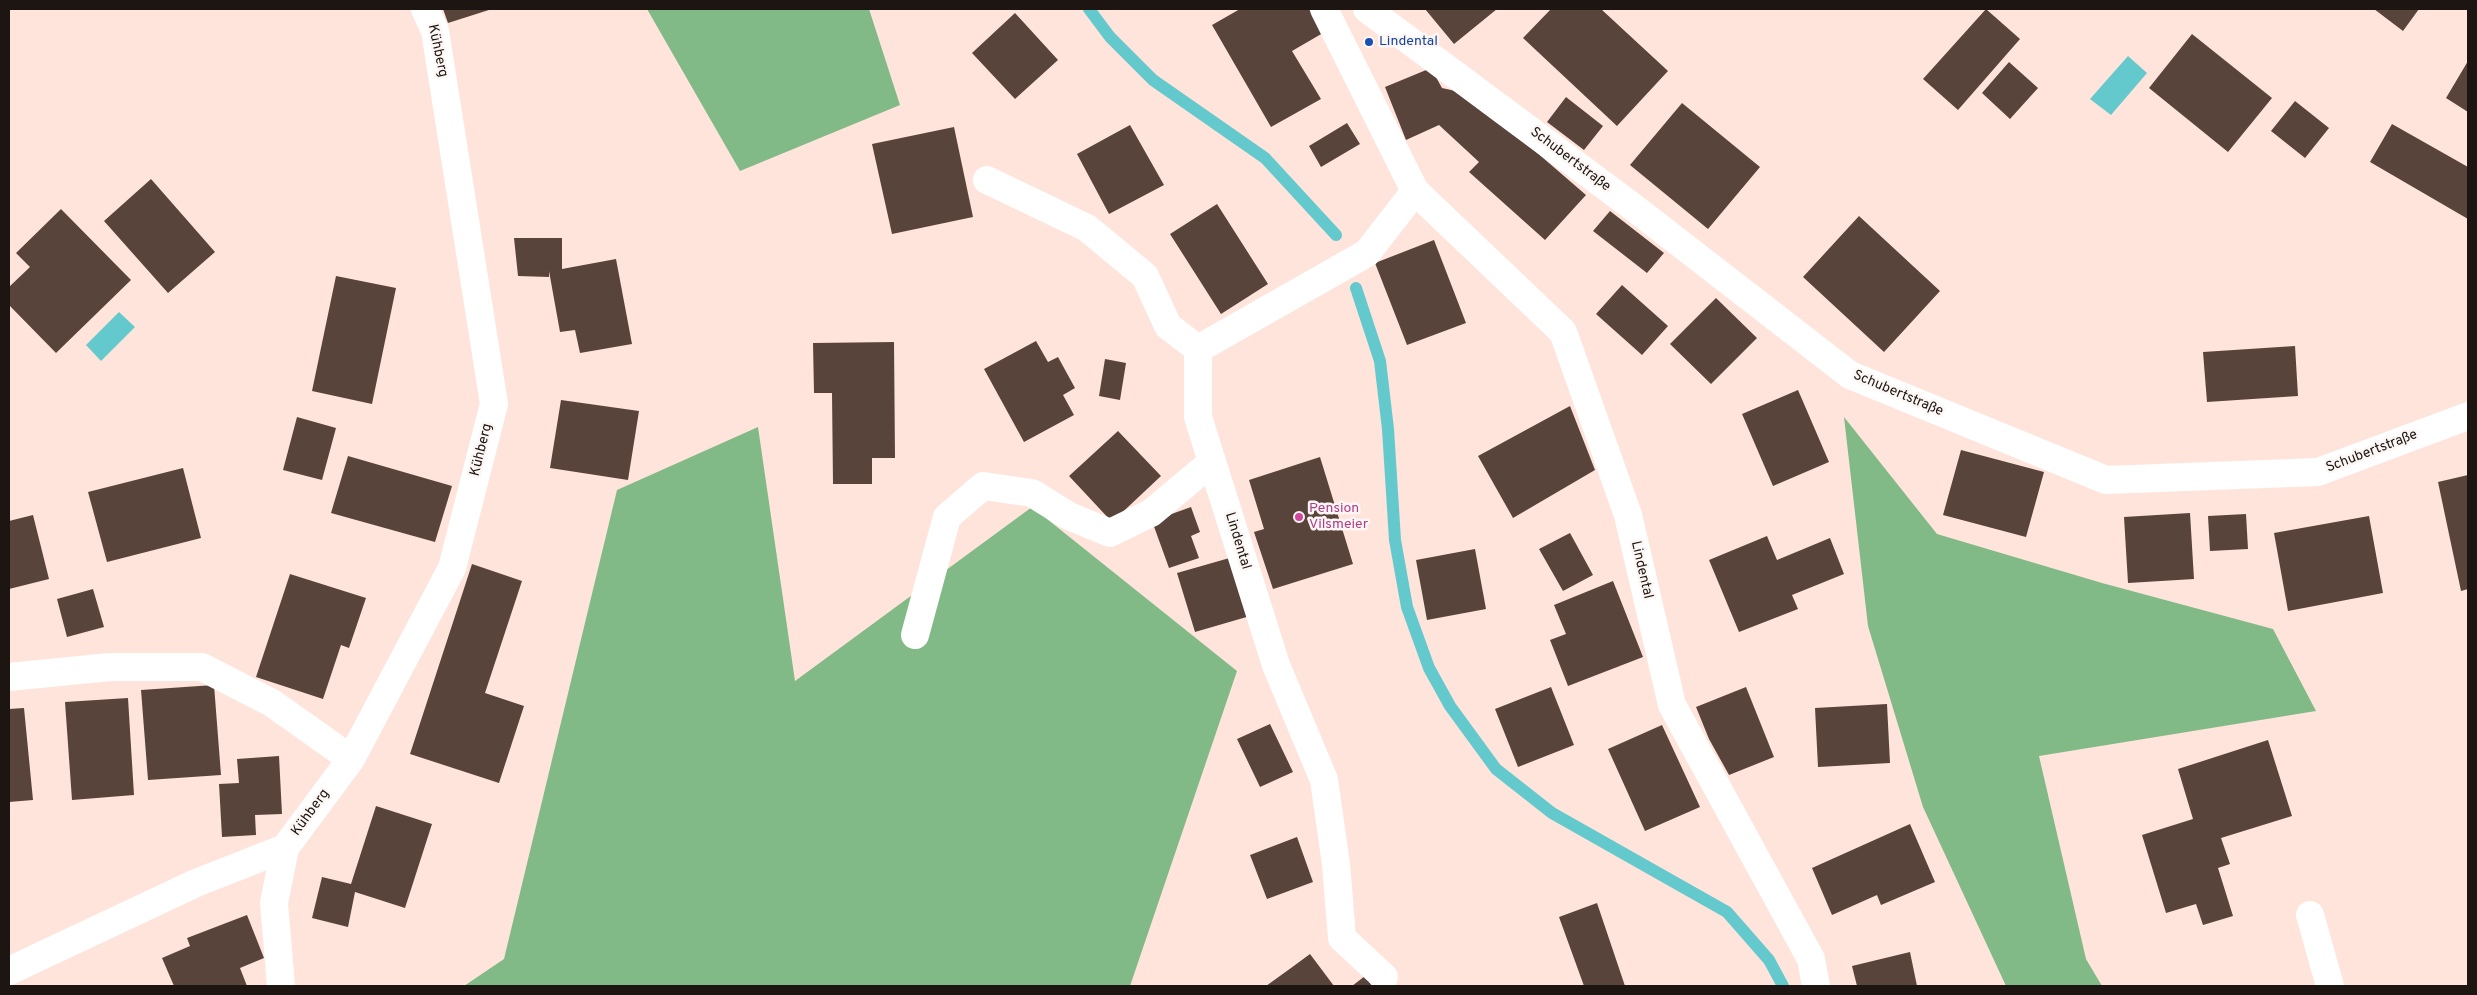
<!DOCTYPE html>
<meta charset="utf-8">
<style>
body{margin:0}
#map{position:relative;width:2477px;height:995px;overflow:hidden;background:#ffe4db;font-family:Overpass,sans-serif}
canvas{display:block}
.frame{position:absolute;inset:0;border:10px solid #1d1511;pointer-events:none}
</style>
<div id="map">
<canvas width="2477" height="995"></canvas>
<div class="frame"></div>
</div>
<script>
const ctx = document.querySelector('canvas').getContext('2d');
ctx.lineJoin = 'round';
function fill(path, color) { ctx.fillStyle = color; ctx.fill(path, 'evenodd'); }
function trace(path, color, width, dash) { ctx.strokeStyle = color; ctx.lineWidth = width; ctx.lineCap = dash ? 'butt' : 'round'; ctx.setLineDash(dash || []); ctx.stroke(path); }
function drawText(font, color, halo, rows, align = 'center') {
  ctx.font = font + ' Overpass,sans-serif'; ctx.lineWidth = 5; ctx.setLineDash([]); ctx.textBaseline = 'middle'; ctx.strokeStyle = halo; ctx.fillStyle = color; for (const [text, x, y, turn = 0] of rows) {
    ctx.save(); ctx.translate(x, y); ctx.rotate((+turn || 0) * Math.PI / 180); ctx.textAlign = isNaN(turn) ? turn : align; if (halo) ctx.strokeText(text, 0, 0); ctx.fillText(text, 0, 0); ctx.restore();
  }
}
const forest = new Path2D(`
 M 647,9 L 869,9 L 900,105 L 740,171 Z
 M 1844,417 L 1937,534 L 2102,583 L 2273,629 L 2316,711 L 2039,756 L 2086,959 L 2102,986 L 2006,986 L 1923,807 L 1868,626 Z
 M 758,427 L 795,681 L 1032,507 L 1237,671 L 1130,986 L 464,986 L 504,959 L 617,490 Z`);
const water = new Path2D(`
 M 2128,56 L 2147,73 L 2111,115 L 2090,99 Z
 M 119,312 L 135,327 L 101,361 L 86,345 Z`);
const stream = new Path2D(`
 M 1089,9 L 1110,37 L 1153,80 L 1265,158 L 1336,235
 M 1356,288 L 1380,361 L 1388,429 L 1395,540 L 1407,607 L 1429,668 L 1450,706 L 1496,769 L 1552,813 L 1727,912 L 1769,960 L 1783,986`);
const building = new Path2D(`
 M 443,9 L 492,9 L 448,23 Z
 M 1240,9 L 1309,9 L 1323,33 L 1292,51 L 1321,99 L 1271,127 L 1212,25 Z
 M 1425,9 L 1497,9 L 1454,44 Z
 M 1551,9 L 1601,9 L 1668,71 L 1617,126 L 1523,38 Z
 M 1986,9 L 2020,39 L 1958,110 L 1923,79 Z
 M 2374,9 L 2419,9 L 2403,31 Z
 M 1015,13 L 1058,60 L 1015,99 L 972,53 Z
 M 2192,34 L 2272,98 L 2228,152 L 2149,88 Z
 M 2468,61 L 2468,112 L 2446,98 Z
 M 2009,62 L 2038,88 L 2010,119 L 1982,93 Z
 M 1431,68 L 1442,88 L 1469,94 L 1586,195 L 1545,240 L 1469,172 L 1479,162 L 1439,125 L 1406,140 L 1385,87 Z
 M 1566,97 L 1603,126 L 1584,150 L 1547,122 Z
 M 2295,101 L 2329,128 L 2305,158 L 2271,131 Z
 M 1682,103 L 1760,167 L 1708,229 L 1630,165 Z
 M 1347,123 L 1360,144 L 1321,167 L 1309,146 Z
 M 2392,124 L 2468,167 L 2468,219 L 2370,162 Z
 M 1130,125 L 1164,185 L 1109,214 L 1077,154 Z
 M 954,127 L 973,217 L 892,234 L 872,144 Z
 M 151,179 L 215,252 L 168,293 L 104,221 Z
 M 1217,204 L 1268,284 L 1221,314 L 1170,234 Z
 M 61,209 L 131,280 L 56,353 L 9,305 L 9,287 L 30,267 L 16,253 Z
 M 1610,211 L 1664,253 L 1647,273 L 1593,231 Z
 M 1859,216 L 1940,291 L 1884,352 L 1803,277 Z
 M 514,238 L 562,238 L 562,269 L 616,259 L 632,344 L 580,353 L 575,330 L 560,332 L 549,271 L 549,277 L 518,276 Z
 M 1434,240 L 1466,323 L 1407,345 L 1375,263 Z
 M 336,276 L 396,288 L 372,404 L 312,391 Z
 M 1622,285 L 1668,326 L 1642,355 L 1596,314 Z
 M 1716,298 L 1757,338 L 1711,384 L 1670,344 Z
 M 1036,341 L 1048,362 L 1058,357 L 1075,388 L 1063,395 L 1074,415 L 1024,442 L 984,369 Z
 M 894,342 L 895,458 L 872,458 L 872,484 L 833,484 L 832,393 L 814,393 L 813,343 Z
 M 2295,346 L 2298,396 L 2207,402 L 2203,352 Z
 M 1105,359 L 1126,363 L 1120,400 L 1099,396 Z
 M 1798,390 L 1829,462 L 1773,486 L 1742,414 Z
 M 561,400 L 639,411 L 628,480 L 550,468 Z
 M 1570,406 L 1595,470 L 1513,518 L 1478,456 Z
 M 297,417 L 336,428 L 322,480 L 283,470 Z
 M 1118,431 L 1161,476 L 1112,522 L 1069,476 Z
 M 1961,450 L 2044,472 L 2026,537 L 1943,515 Z
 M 348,456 L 452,486 L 435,542 L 331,513 Z
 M 1320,457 L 1353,564 L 1273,589 L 1254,532 L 1264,529 L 1249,480 Z
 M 183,468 L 201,538 L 107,562 L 88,492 Z
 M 2468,475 L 2468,589 L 2461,591 L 2438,482 Z
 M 1191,507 L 1200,532 L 1191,536 L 1199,558 L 1169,568 L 1152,521 Z
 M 2190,513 L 2194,579 L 2128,583 L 2124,517 Z
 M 2246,514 L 2248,549 L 2210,551 L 2208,516 Z
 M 33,515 L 49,579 L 9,589 L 9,521 Z
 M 2369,516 L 2383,593 L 2288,611 L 2274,533 Z
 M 1570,533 L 1593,575 L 1563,591 L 1539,549 Z
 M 1767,536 L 1777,560 L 1830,538 L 1844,574 L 1792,595 L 1798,609 L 1739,632 L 1709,560 Z
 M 1475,549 L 1486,609 L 1427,620 L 1416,560 Z
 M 1233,557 L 1250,616 L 1195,632 L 1177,573 Z
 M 472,564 L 522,581 L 485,693 L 524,706 L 499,783 L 410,754 Z
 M 290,574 L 366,598 L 349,648 L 341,645 L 323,699 L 256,677 Z
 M 1613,581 L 1643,657 L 1568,686 L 1550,640 L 1566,634 L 1554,605 Z
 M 93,589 L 104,627 L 67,637 L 57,599 Z
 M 214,685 L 221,775 L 148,780 L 141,690 Z
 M 1551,687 L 1574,745 L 1518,767 L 1495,709 Z
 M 1746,687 L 1774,757 L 1729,775 L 1709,739 L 1696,707 Z
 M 128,698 L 134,795 L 72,800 L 65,702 Z
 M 1887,704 L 1890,763 L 1818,767 L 1815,708 Z
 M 24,708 L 33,800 L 9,802 L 9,709 Z
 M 1270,724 L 1293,772 L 1260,787 L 1237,739 Z
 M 1662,725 L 1700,807 L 1645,831 L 1608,749 Z
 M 2268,740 L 2292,816 L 2221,838 L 2230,864 L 2218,868 L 2233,916 L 2203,925 L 2196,904 L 2166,913 L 2142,835 L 2193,819 L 2178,769 Z
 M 279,756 L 282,814 L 255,815 L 256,835 L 222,837 L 219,784 L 239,783 L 237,759 Z
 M 376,806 L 432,824 L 405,908 L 355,892 L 348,927 L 312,918 L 322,877 L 351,884 Z
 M 1910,824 L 1935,882 L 1881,905 L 1877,895 L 1832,915 L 1812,868 Z
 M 1297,837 L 1313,882 L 1267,899 L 1250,855 Z
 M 1597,903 L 1625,986 L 1584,986 L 1559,917 Z
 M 247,915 L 264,958 L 240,968 L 247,986 L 174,986 L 162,958 L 190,946 L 187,938 Z
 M 1910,952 L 1917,986 L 1857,986 L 1852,966 Z
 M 1310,954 L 1334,986 L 1266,986 L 1291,968 Z
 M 1365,976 L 1372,986 L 1352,986 Z`);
const minor = new Path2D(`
 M 1324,9 L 1415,191 L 1563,332 L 1628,515 L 1672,705 L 1811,959 L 1816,986
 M 1367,9 L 1633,207 L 1850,375 L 2106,480 L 2318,472 L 2468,416
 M 987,180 L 1087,228 L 1145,276 L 1168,326 L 1198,349
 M 915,635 L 947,517 L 983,486 L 1032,493 L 1069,516 L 1110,533 L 1151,513 L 1212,462
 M 9,677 L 110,667 L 202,667 L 272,703 L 351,759
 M 2310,915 L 2330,986
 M 9,971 L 196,883 L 285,848 L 351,759 L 452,568 L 494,404 L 435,31 L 425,9
 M 1384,977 L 1342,938 L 1336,864 L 1324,780 L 1276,665 L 1198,417 L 1198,349 L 1367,253 L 1415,191
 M 281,986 L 274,903 L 285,848`);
const markers = [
 [1369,42,5,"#1a4fb4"],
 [1299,517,5,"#d1479c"]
];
const transitNames = [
 ["Lindental",1379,42]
];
const streetNames = [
 ["Kühberg",437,51,78],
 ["Schubertstraße",1570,160,37],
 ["Schubertstraße",1898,394,23],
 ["Kühberg",482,450,-76],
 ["Schubertstraße",2372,452,-21],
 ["Lindental",1237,541,73],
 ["Lindental",1641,570,77],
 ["Kühberg",311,813,-54]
];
const hotelNames = [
 ["Pension",1309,509],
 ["Vilsmeier",1309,525]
];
fill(forest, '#81ba86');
fill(water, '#64c9cd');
trace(stream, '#64c9cd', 12);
fill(building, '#59443c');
trace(minor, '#fff', 28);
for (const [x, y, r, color] of markers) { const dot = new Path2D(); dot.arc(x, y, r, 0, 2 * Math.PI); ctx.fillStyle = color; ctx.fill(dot); trace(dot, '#fcf7f5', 2); }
drawText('14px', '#164399', '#fcf7f5', transitNames, 'left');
drawText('14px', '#1d1511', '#fcf7f5', streetNames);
drawText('14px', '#b23c85', '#fcf7f5', hotelNames, 'left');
</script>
